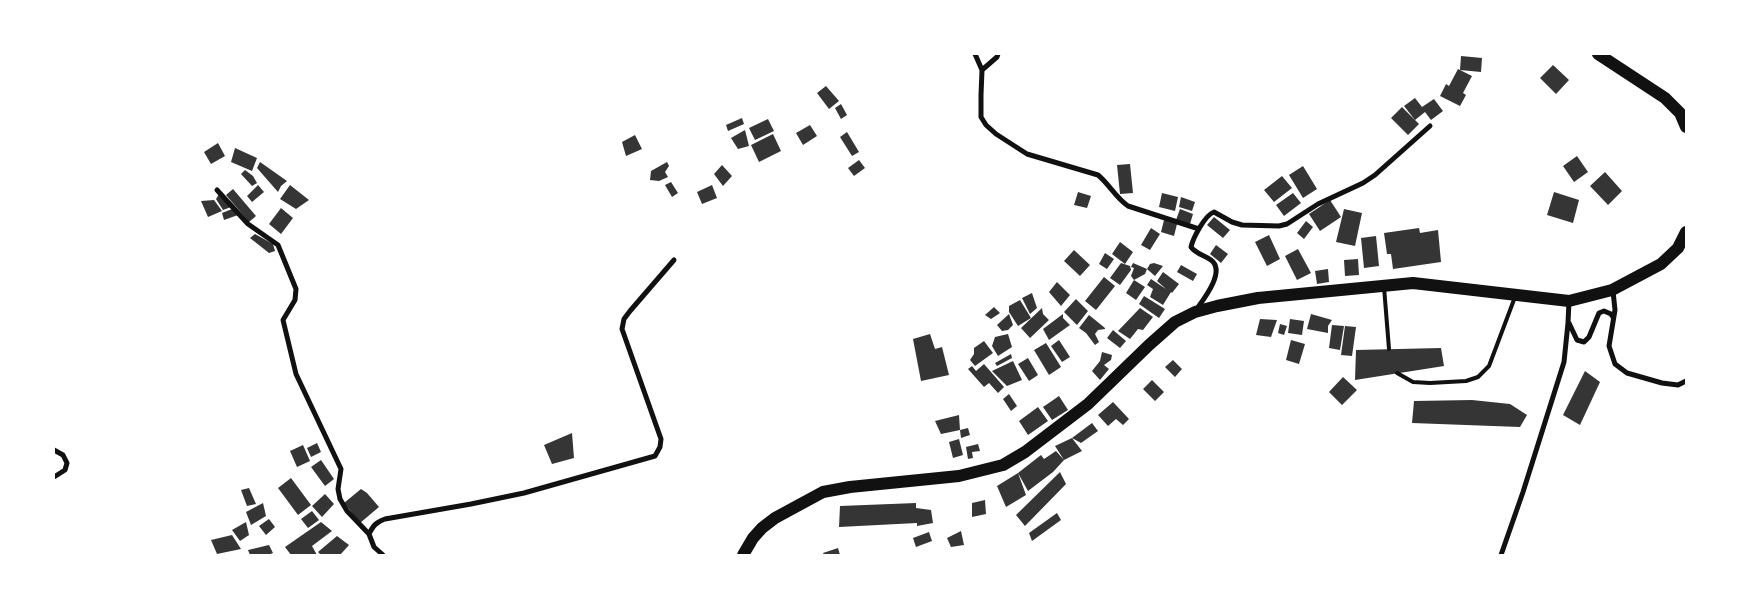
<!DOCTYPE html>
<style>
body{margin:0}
#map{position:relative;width:1740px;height:609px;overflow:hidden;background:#fff;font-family:Overpass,sans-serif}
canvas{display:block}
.frame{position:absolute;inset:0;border:55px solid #fff;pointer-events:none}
</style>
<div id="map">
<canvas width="1740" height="609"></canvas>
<div class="frame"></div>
</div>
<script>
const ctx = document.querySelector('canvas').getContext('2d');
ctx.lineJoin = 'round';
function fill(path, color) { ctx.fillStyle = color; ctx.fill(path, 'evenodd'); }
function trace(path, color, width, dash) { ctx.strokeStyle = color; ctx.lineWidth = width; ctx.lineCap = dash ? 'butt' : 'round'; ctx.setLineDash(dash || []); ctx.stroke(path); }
const building = new Path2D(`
 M 1461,56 L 1482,58 L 1481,72 L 1460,70 Z
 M 1553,65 L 1569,80 L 1556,94 L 1540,78 Z
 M 1458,69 L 1472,76 L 1463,93 L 1466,95 L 1460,106 L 1440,96 L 1446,84 L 1449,86 Z
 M 826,86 L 839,101 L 829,109 L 817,93 Z
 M 1415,98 L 1422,107 L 1434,99 L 1443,111 L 1431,120 L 1425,112 L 1415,120 L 1419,124 L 1408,135 L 1391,118 L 1402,107 L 1415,120 L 1404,106 Z
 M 841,104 L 847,115 L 841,119 L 835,108 Z
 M 742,118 L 744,124 L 728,131 L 726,125 Z
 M 768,119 L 774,131 L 755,140 L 749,128 Z
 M 810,125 L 817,136 L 803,145 L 796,133 Z
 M 745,130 L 749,146 L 738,149 L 731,138 Z
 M 847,132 L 859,152 L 852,156 L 840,137 Z
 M 773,134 L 781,151 L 759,162 L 751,145 Z
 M 635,135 L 642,149 L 626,156 L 622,142 Z
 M 218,143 L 225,156 L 211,164 L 204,152 Z
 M 235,148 L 257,158 L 252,171 L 231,162 Z
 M 1577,156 L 1588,172 L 1574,182 L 1563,166 Z
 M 859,160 L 865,168 L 854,176 L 848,168 Z
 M 260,162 L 287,181 L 281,186 L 278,192 L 257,168 Z
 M 667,162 L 669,166 L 665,172 L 668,177 L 659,181 L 650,180 L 651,171 Z
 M 1130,164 L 1133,193 L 1120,194 L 1117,165 Z
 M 722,165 L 732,176 L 723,186 L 714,174 Z
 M 1303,166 L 1317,189 L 1303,198 L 1289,175 Z
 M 245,170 L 253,176 L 257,183 L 252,186 L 241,174 Z
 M 1605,172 L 1622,191 L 1608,205 L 1590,186 Z
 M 1282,176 L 1292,188 L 1274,202 L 1264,190 Z
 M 671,182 L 678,193 L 672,197 L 665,185 Z
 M 258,185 L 264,192 L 252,202 L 247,196 Z
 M 290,185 L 309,200 L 296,209 L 280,199 Z
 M 712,185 L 717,198 L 702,204 L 697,192 Z
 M 233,189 L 256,216 L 249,222 L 226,195 Z
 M 1078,192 L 1091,196 L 1087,208 L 1074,205 Z
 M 1554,192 L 1579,200 L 1573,223 L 1547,215 Z
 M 1162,193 L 1178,197 L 1175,211 L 1159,207 Z
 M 1293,193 L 1301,203 L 1284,216 L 1276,205 Z
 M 219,194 L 231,207 L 223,210 L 216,199 Z
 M 1181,197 L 1195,202 L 1192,211 L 1179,207 Z
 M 214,200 L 222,211 L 208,217 L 201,201 Z
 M 1330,200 L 1341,217 L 1320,231 L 1309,214 Z
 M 281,208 L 293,218 L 281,234 L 269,224 Z
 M 232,209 L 238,215 L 224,220 L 222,213 Z
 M 1180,209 L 1193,214 L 1190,224 L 1176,220 Z
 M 1344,209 L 1362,213 L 1355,246 L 1336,242 Z
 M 1214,217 L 1230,230 L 1223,238 L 1207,225 Z
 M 1164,220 L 1177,224 L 1174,236 L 1161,232 Z
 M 1306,221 L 1313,227 L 1304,239 L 1297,233 Z
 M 1151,228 L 1160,234 L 1150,250 L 1141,245 Z
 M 1419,228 L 1420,233 L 1438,230 L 1441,262 L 1393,269 L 1391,254 L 1387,254 L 1384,233 Z
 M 255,234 L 273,244 L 275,251 L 269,253 L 250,238 Z
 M 1269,235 L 1280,259 L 1267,266 L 1255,242 Z
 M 1376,236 L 1379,266 L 1364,268 L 1361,238 Z
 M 1120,242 L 1133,252 L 1125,264 L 1112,254 Z
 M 1216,245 L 1228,254 L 1221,263 L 1210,254 Z
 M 1298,249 L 1311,273 L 1297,280 L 1285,256 Z
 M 1074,250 L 1090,265 L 1080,276 L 1064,261 Z
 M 1105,253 L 1114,259 L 1107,269 L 1099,264 Z
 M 1358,259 L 1359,275 L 1345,276 L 1344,260 Z
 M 1121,263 L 1130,266 L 1131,270 L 1120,285 L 1110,278 Z
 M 1133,263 L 1147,269 L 1145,274 L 1134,280 L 1131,276 L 1134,268 L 1131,267 Z
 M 1154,263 L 1163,266 L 1155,276 L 1147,269 L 1150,264 Z
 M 1181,265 L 1197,274 L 1193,281 L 1177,272 Z
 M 1328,269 L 1329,282 L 1317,284 L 1315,271 Z
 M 1163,272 L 1179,284 L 1172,293 L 1171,292 L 1163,305 L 1150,297 L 1153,289 L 1147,285 L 1151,279 L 1166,289 L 1157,281 Z
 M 1104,277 L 1115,286 L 1096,310 L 1085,301 Z
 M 1134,280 L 1145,287 L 1136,300 L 1126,293 Z
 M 1057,282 L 1070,295 L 1061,306 L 1049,292 Z
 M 1032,293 L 1037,308 L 1030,314 L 1022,298 Z
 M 1144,296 L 1165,309 L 1159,318 L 1139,304 Z
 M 1076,299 L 1088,311 L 1077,325 L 1064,312 Z
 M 1020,300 L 1031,318 L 1018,326 L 1009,312 L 1009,306 Z
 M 994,307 L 1000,313 L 991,319 L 985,315 Z
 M 1042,308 L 1043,314 L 1049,320 L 1030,338 L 1021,328 Z
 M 1140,308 L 1153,317 L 1143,330 L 1138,329 L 1130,339 L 1118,331 Z
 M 1009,314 L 1013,325 L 1008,330 L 1002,331 L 997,325 Z
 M 1063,314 L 1063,318 L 1070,325 L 1049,340 L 1043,329 Z
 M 1311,314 L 1332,320 L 1328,326 L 1328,333 L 1307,329 Z
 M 1089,315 L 1105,328 L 1105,329 L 1098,330 L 1095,334 L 1099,342 L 1095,345 L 1086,333 L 1079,328 Z
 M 1260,319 L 1277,320 L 1271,337 L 1256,335 Z
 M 1290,319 L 1304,321 L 1302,335 L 1288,333 Z
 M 1280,324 L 1287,326 L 1284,335 L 1278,333 Z
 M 1332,325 L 1344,326 L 1340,350 L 1329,348 Z
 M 1345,326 L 1356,327 L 1352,356 L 1341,355 Z
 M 1113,330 L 1126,341 L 1120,348 L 1107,338 Z
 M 930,334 L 935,349 L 942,347 L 949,375 L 921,381 L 913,339 Z
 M 1008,334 L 1012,347 L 998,356 L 992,346 L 995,337 Z
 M 1059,340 L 1070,357 L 1062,362 L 1051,346 Z
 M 1291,340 L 1305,344 L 1299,364 L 1286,360 Z
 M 984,341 L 993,353 L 975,366 L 970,360 L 974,354 L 974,348 Z
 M 1046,343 L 1061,367 L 1049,375 L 1034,350 Z
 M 1441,348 L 1444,366 L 1355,380 L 1356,350 Z
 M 1102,352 L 1112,355 L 1111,360 L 1104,365 L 1109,369 L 1100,380 L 1092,371 L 1100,361 Z
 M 1011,354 L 1012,358 L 997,366 L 995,363 Z
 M 1028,358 L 1038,375 L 1029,381 L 1018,364 Z
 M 1173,360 L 1182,369 L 1175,377 L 1165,367 Z
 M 1013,361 L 1022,380 L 1007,386 L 992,371 Z
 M 984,364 L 1004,387 L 998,393 L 989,383 L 984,387 L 968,369 L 972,366 L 976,371 Z
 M 1585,371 L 1600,382 L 1580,425 L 1563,415 Z
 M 1343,377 L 1357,390 L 1342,405 L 1329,392 Z
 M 1152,380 L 1164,392 L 1155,401 L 1143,389 Z
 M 1009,394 L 1017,406 L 1011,411 L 1003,399 Z
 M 1059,396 L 1068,410 L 1052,420 L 1043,407 Z
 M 1472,400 L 1510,404 L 1527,415 L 1520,427 L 1412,423 L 1414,401 Z
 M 1113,402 L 1129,419 L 1123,425 L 1116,419 L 1108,426 L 1098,415 Z
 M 1038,407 L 1048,421 L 1028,435 L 1019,421 Z
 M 959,415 L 960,430 L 941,434 L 935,421 Z
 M 1092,423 L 1098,431 L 1081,443 L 1072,438 Z
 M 968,428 L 970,435 L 961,438 L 960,430 Z
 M 572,433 L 574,458 L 552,464 L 544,445 Z
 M 1072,438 L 1082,451 L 1064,460 L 1055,446 Z
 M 959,439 L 963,455 L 953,458 L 949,442 Z
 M 317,443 L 321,452 L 311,457 L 307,448 Z
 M 978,444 L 980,451 L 972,452 L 973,458 L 968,459 L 966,447 Z
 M 303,445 L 310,461 L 297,467 L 290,451 Z
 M 1056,451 L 1064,460 L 1053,472 L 1028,491 L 1018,473 L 1041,455 L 1044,459 Z
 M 321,460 L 334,479 L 325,486 L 311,467 Z
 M 1060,472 L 1066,484 L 1025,526 L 1016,515 Z
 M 1018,473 L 1026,495 L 1006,507 L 997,486 Z
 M 291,478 L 311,505 L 298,515 L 278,488 Z
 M 249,488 L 256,504 L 247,506 L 241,490 Z
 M 361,489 L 367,493 L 379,507 L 360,523 L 344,503 Z
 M 325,494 L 334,504 L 322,517 L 312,506 Z
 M 985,500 L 986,514 L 972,517 L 972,503 Z
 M 263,503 L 266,516 L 251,525 L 246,512 Z
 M 916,503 L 916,508 L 931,510 L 933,523 L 917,526 L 917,523 L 839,527 L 840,506 Z
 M 312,511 L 319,520 L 308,528 L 301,519 Z
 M 1057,513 L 1061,520 L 1032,541 L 1029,533 Z
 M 269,519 L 275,527 L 266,535 L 259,526 Z
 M 246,522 L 249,535 L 240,541 L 232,530 Z
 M 321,522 L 332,531 L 312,546 L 317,555 L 291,555 L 285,547 Z
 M 961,531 L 964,545 L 951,547 L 947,538 Z
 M 929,532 L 932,541 L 916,547 L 913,538 Z
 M 232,535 L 241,549 L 217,554 L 211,540 Z
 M 337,536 L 349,545 L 340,555 L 321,555 L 318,552 Z
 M 269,545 L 273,553 L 268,555 L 250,555 L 248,550 Z
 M 838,548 L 840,555 L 824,555 L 823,553 Z`);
const service = new Path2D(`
 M 1384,287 L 1389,349
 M 1397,373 L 1413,382 L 1430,383 L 1466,381 L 1478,377 L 1489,366 L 1515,297`);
const minor = new Path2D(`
 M 975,54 L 982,70 L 981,95 L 981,117 L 986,125 L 996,134 L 1027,154 L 1098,175 C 1109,184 1116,198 1128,206 L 1199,229
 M 982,70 L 997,57 L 998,54
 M 217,190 L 248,224 L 278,245 L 296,289 L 295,300 L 283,320 L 296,374 L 341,469 L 338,489 L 340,499 L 347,511 L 369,534 L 374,547 L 383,555
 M 1613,291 L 1615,310 L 1609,346 L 1615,364 L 1627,373 L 1662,383 L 1678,385 L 1686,381
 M 1196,310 C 1204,299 1226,271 1211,260 C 1204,255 1196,254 1191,247 C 1193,238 1205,215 1214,212 L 1232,222 L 1242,225 L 1279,226 L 1287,224 L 1318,204 L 1363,183 L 1375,175 L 1430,126
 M 1569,323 L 1577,340 L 1584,342 L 1589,337 L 1599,313 L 1604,311 L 1611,314 L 1613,317
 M 54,450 L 63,455 L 67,463 L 65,470 L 54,477
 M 369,534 C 373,526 376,522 385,519 L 471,504 L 524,493 L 655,456 L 660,447 L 661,439 L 622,329 L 624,319 L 630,311 L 674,260
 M 1501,555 L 1523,492 L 1564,362 L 1568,323 L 1569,301`);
const trunk = new Path2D(`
 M 1598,54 L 1665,98 L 1680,113 L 1686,127
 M 743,555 L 753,538 L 762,528 L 775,518 L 823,492 L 850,487 L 959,476 L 1003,465 L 1025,452 L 1088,404 L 1149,345 L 1175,322 L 1195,312 L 1217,306 L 1258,298 L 1413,283 L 1569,301 L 1612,290 L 1661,264 L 1678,248 L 1686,232`);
fill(building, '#353535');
trace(service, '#111', 4);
trace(minor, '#111', 5);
trace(trunk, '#111', 12);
</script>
